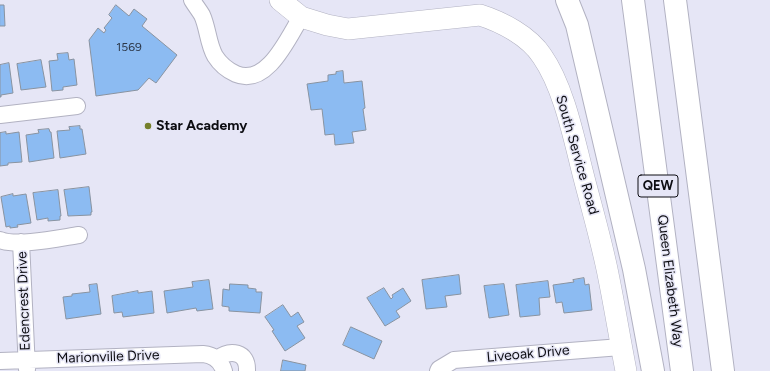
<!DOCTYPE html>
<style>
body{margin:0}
canvas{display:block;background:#e6e6f6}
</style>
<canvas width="770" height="371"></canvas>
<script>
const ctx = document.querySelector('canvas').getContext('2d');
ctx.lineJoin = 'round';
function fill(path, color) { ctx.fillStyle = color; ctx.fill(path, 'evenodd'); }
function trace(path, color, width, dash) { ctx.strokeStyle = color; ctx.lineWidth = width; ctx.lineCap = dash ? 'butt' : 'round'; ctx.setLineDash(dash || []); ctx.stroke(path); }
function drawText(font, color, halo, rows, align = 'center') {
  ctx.font = font + ' Figtree,sans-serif'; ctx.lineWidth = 3; ctx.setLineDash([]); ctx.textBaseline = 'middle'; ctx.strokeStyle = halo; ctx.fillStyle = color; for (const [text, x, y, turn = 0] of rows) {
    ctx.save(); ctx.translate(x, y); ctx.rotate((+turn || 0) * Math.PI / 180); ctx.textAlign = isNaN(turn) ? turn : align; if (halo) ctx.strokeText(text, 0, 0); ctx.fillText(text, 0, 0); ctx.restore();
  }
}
const building = new Path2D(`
 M 0,5 L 4,5 L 5,26 L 0,26 Z
 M 116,5 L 129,16 L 134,9 L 147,19 L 142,26 L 177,55 L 156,83 L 149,78 L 138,90 L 96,96 L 89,40 L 98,28 L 104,33 L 106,30 L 104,28 L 112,18 L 109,15 Z
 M 68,53 L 69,60 L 74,59 L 77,85 L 63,87 L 63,90 L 52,91 L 49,61 L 58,60 L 57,54 Z
 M 41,60 L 46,87 L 21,90 L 17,64 Z
 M 9,63 L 13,93 L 1,95 L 1,97 L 0,97 L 0,65 Z
 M 343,71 L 344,83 L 362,81 L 365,108 L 363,109 L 366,130 L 352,132 L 354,143 L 335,145 L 334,134 L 325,135 L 322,109 L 311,110 L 307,84 L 328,81 L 328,75 L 336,74 L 336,72 Z
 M 80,126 L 80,129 L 82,129 L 86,154 L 60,158 L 57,131 L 70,130 L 69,127 Z
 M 49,129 L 50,132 L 51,132 L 54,158 L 29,162 L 26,135 L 39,133 L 38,130 Z
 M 6,132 L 6,134 L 19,132 L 22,162 L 8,163 L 8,165 L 0,166 L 0,133 Z
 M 89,187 L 92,212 L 91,212 L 91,215 L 68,216 L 64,190 Z
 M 58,190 L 61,216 L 60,216 L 60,220 L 48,221 L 48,218 L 37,220 L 33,193 Z
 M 13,194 L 13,196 L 26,194 L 31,223 L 17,225 L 18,227 L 10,228 L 10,226 L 6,227 L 1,197 Z
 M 459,275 L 461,294 L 445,296 L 447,307 L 426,309 L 422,280 Z
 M 584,278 L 585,285 L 589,284 L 592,310 L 564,313 L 562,302 L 556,303 L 553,285 L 574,282 L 573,280 Z
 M 209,280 L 213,309 L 197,311 L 196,308 L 167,313 L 164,291 L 193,287 L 192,282 Z
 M 548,281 L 550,297 L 539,298 L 540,315 L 520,317 L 516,285 Z
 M 97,284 L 101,314 L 66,319 L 63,297 L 72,296 L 72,294 L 90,292 L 89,285 Z
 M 230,284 L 248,285 L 248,288 L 256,289 L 256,292 L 262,292 L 260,313 L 229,311 L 229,307 L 222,306 L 223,289 L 229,290 Z
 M 504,284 L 509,315 L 489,318 L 484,286 Z
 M 384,288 L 391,299 L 393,297 L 392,295 L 403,288 L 411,301 L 396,311 L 400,317 L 385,326 L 367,298 Z
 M 138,291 L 138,293 L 152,291 L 154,313 L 123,317 L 122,312 L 114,313 L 112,296 Z
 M 283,305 L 291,317 L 298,312 L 304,322 L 297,326 L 305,338 L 285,351 L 272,331 L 274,330 L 265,317 Z
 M 351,327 L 382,341 L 374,359 L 343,345 Z
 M 283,360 L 306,365 L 305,371 L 281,371 Z`);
const minor = new Path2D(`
 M 192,0 C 195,5 199,10 202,15 C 208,28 208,44 215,56 C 220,64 227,70 236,74 C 267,87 288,38 301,17
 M 0,115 L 77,106
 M 0,240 C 17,247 59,238 79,235
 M 21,242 L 27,369
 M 217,359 C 230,349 248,351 247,371
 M 0,361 L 203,354 C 214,355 221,361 224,371
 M 438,371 L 439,369 L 454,360 L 621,347`);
const major = new Path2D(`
 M 280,0 L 301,17 L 327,25 L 348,29 L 480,15 C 502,22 529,36 542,56 C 563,86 573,134 582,170 C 591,206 602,242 609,279 C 615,309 620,340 626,371`);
const highway = new Path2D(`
 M 567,0 L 577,25 L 634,269 L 653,371
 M 633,0 L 682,371
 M 675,0 L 723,371`);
const markers = [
 [148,126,4,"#757f2b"]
];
const numberNames = [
 ["1569",129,47]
];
const shields = [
 [658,186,40]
];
const shieldNames = [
 ["QEW",658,186]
];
const poiNames = [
 ["Star Academy",156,126]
];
const streetNames = [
 ["South Service Road",577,155,74],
 ["Queen Elizabeth Way",670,281,83],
 ["Edencrest Drive",24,301,-92],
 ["Liveoak Drive",528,354,-5],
 ["Marionville Drive",108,357,-2]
];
fill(building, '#8cbbf2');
trace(building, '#8993a0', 1);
trace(minor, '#b2b2c2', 18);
trace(major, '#b2b2c2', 22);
trace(highway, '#b2b2c2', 24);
trace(minor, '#fff', 16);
trace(major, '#fff', 21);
trace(highway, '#fff', 22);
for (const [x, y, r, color] of markers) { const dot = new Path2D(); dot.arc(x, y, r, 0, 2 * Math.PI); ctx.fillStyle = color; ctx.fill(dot); trace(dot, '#e6e6f6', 1.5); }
drawText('12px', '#2d384a', null, numberNames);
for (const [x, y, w] of shields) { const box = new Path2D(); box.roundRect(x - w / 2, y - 11, w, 22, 3); ctx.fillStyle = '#e6e6f6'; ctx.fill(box); trace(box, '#0d0d12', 1); }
drawText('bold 13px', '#0d0d12', null, shieldNames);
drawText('bold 14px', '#0d0d12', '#e6e6f6', poiNames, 'left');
drawText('14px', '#0d0d12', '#e6e6f6', streetNames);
</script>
